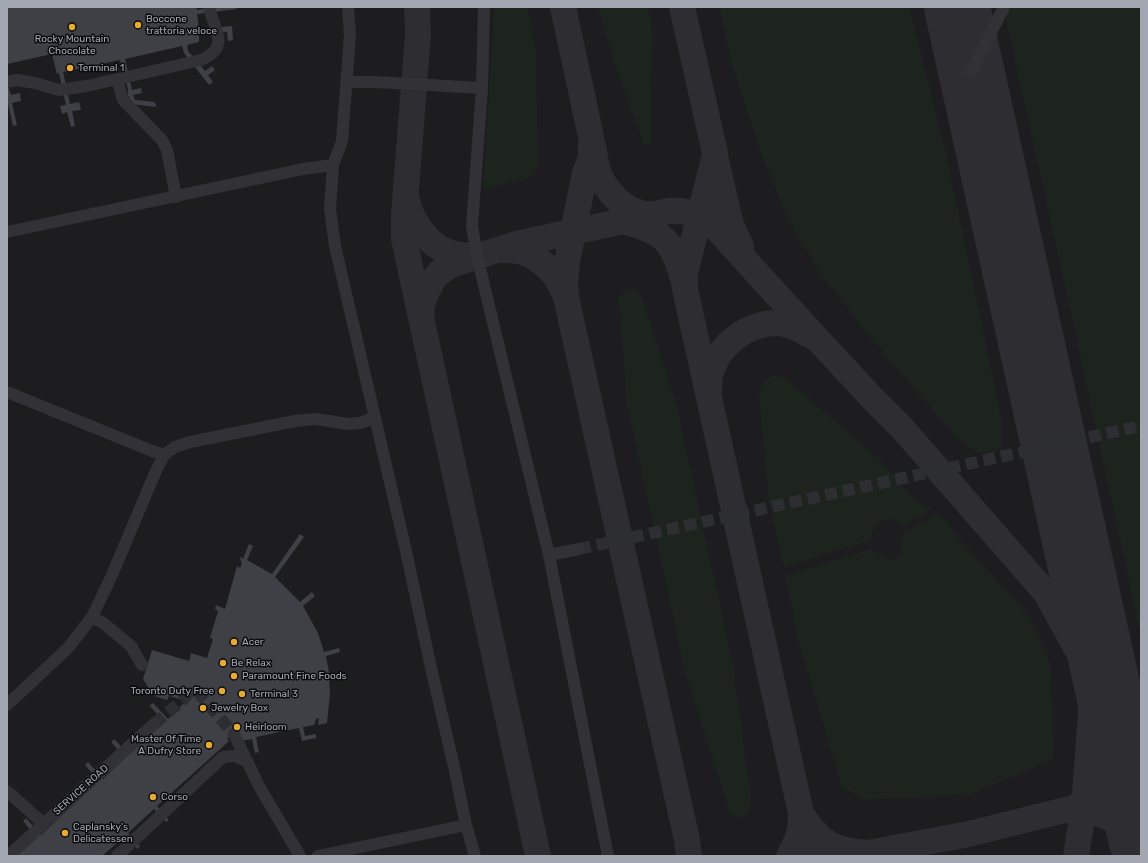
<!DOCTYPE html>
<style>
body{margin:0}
#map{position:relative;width:1148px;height:863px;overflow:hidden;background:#101012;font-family:Rubik,sans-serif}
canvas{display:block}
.frame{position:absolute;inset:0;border:8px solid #a2a7b2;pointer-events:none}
</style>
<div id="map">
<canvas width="1148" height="863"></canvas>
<div class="frame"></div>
</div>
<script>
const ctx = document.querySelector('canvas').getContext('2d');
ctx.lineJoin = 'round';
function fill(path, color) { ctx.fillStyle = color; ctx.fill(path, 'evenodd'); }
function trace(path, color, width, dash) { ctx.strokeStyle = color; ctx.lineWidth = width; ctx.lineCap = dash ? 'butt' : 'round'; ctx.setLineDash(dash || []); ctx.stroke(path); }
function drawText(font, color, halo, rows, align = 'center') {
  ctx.font = font + ' Rubik,sans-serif'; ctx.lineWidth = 3; ctx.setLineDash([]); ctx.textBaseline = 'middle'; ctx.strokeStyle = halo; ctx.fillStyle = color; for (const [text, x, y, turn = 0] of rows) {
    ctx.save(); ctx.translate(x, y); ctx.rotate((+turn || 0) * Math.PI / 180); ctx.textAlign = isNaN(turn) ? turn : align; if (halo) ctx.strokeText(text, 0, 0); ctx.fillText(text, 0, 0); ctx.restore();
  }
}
const built = new Path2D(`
 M 7,7 L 1141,7 L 1141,856 L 7,856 Z`);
const green = new Path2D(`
 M 493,7 L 527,7 L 536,50 L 538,164 L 535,171 L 530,178 L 483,189 L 494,13 Z
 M 598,7 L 648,7 L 652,27 L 651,141 L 649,146 L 644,144 C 627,99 610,54 598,7 Z
 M 719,7 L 909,7 L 945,149 L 1002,422 L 1002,445 L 996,452 L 979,453 L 968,447 L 951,431 L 865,331 L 819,271 L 788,220 L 763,158 L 731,61 Z
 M 1003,7 L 1141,7 L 1141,637 L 1071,312 Z
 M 629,288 L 636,290 L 641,295 L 675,399 L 733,666 L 751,802 L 748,812 L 740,818 L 731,814 L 686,676 L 627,403 L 619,298 Z
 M 773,375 L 784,377 L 876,456 L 917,503 L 928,506 L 931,510 L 902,526 C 894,518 888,518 878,522 L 868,542 L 861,543 L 784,567 L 769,502 L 759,393 C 761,384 765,379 773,375 Z
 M 940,513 L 960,540 L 1026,613 L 1051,664 L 1053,759 L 969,795 L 865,800 L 842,787 L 798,639 L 786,576 L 871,549 C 879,553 898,569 901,551 C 902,545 899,543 901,535 Z`);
const taxiway = new Path2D(`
 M 417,7 L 418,34 L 404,215 L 404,239 L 538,856
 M 563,7 L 591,137 L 591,157 L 585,173 L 567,262 L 565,281 L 566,297 L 687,840 L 689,856
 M 682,7 L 715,153 L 713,163 L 685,273 L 685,289 L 801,813 L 809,856
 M 593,146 C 595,156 596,168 600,176 C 608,193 624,210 644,214 C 653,215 662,212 671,211 C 688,209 701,217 714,226 L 820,342 L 873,399 L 902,428 L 1046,593 L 1091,675 L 1118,734
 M 716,161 L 731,225 L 741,246
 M 407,200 C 411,220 428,245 448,252 C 457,255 466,256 476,256
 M 623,221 C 664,231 674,242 684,283
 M 502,250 C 507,250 513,250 518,251 C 524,252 530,255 535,258 C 552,268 558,279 566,297
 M 421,317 L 422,305 L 426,293 L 433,280 L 439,273 L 451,265 L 516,244 L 652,215
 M 709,390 C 709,385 709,379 710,375 C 718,345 748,322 779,323 C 790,324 802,330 811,336
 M 1056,452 L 1087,618 L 1091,675 L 1091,714 L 1084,806 L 1076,856
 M 1141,767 L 1127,753 L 1118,734 C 1118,773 1109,791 1073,808 C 1101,811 1129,823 1141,850
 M 789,856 C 798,840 801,832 801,813 C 819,842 833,851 867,853
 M 852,856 L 969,834 L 1073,808 L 1141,794`);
const runway = new Path2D(`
 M 957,7 L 1141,838`);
const building = new Path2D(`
 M 7,7 L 196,7 L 197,10 L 216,7 L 237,7 L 237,9 L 197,14 L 199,29 L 232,26 L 233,40 L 228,41 L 227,32 L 199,33 L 199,42 L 187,45 L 188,51 L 205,71 L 212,66 L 215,70 L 208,75 L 213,82 L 209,85 L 184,53 L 182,46 L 125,59 L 132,90 L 141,88 L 142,93 L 133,95 L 135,100 L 155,102 L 156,107 L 131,104 L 129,96 L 128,96 L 128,89 L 120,60 L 63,72 L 70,104 L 79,102 L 81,110 L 72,111 L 75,126 L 71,127 L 67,112 L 62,114 L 60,106 L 66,105 L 59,73 L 57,74 L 52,54 L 7,64 Z
 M 7,81 L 11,95 L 20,93 L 21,101 L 12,103 L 17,125 L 13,126 L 8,104 L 7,104 Z
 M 300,534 L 304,537 L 275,577 L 300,602 L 312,592 L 315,596 L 303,606 L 318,633 L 324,652 L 339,648 L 340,652 L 326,656 L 329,673 L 330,693 L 327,723 L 318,725 L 319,718 L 316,719 L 314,725 L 303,727 L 305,736 L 316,734 L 316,738 L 302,741 L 299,728 L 256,737 L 259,752 L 255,753 L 252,739 L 241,741 L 234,734 L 227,739 L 229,741 L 157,806 L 169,820 L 166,822 L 154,809 L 128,833 L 140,846 L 137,849 L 125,836 L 102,856 L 17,856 L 37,838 L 23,821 L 26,818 L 41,835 L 99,781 L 85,765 L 88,762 L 103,779 L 125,758 L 111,742 L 114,739 L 129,755 L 164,722 L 150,706 L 151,704 L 153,703 L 168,719 L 186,701 L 169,696 L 167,700 L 154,696 L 155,691 L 150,690 L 143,679 L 152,650 L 189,661 L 191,653 L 207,658 L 213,639 L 210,638 L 218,611 L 215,609 L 216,605 L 225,609 L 237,566 L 240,568 L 242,563 L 239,556 L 243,559 L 249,544 L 253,546 L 247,560 L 272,574 Z`);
const minorTunnel = new Path2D(`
 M 579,549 L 1141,426
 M 197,691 L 234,734
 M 154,724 L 184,699 L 192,688`);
const minor = new Path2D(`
 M 348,7 L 350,35 L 342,141 L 333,165 L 330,209 L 335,246 L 406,551 L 431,668 L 455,771 L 466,825 L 475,856
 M 484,7 L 482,88 L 472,226 L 477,256 L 549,555 L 608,856
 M 971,72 L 1004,7
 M 117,79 L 123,100 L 162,140 L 167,150 L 176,197
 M 7,82 L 17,80 L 35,83 L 59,90 L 87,86 L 201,60 C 231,47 214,30 209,7
 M 346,82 L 375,82 L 482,88
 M 7,232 L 303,169 L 333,165
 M 7,392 L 152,451 L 164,455
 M 549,555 L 579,549
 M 92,617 L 103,623 L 131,646 L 142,665
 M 7,705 L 68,648 L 92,617 L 112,575 L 155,473 L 164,455 L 175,447 L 190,442 L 295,421 L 316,419 L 348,424 L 360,423 L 374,418
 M 234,734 L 259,786 L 300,856
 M 7,791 L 44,824
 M 8,856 L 154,724
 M 117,856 L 223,757 L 235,756 L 248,762
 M 318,856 L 466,825`);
const markers = [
 [138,25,4,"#e7ab33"],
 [72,27,4,"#e7ab33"],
 [70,68,4,"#e7ab33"],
 [234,642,4,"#e7ab33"],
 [223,663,4,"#e7ab33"],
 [234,676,4,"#e7ab33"],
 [222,691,4,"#e7ab33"],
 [242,694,4,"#e7ab33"],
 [203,708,4,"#e7ab33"],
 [237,727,4,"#e7ab33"],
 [209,745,4,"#e7ab33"],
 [153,797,4,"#e7ab33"],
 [65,833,4,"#e7ab33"]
];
const poiNames = [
 ["Boccone",146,19],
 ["trattoria veloce",146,31],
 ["Rocky Mountain",72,39,"center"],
 ["Chocolate",72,51,"center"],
 ["Terminal 1",78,68],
 ["Acer",242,642],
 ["Be Relax",231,663],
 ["Paramount Fine Foods",242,676],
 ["Toronto Duty Free",214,691,"right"],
 ["Terminal 3",250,694],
 ["Jewelry Box",211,708],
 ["Heirloom",245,727],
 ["Master Of Time",201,739,"right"],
 ["A Dufry Store",201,751,"right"],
 ["Corso",161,797],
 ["Caplansky's",73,827],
 ["Delicatessen",73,839]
];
const streetNames = [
 ["SERVICE ROAD",81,790,-42]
];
fill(built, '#1d1c1f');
fill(green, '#1d241e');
trace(taxiway, '#2e2e32', 26);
trace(runway, '#2e2e32', 66);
fill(building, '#3f4045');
trace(minorTunnel, '#2d2e32', 12, [12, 6]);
trace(minor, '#323236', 12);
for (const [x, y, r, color] of markers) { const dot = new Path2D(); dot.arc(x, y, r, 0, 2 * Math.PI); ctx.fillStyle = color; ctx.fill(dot); trace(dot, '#0b0b0d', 1.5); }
drawText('10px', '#a2a7b2', '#0b0b0d', poiNames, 'left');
drawText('10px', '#a2a7b2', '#0b0b0d', streetNames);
</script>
